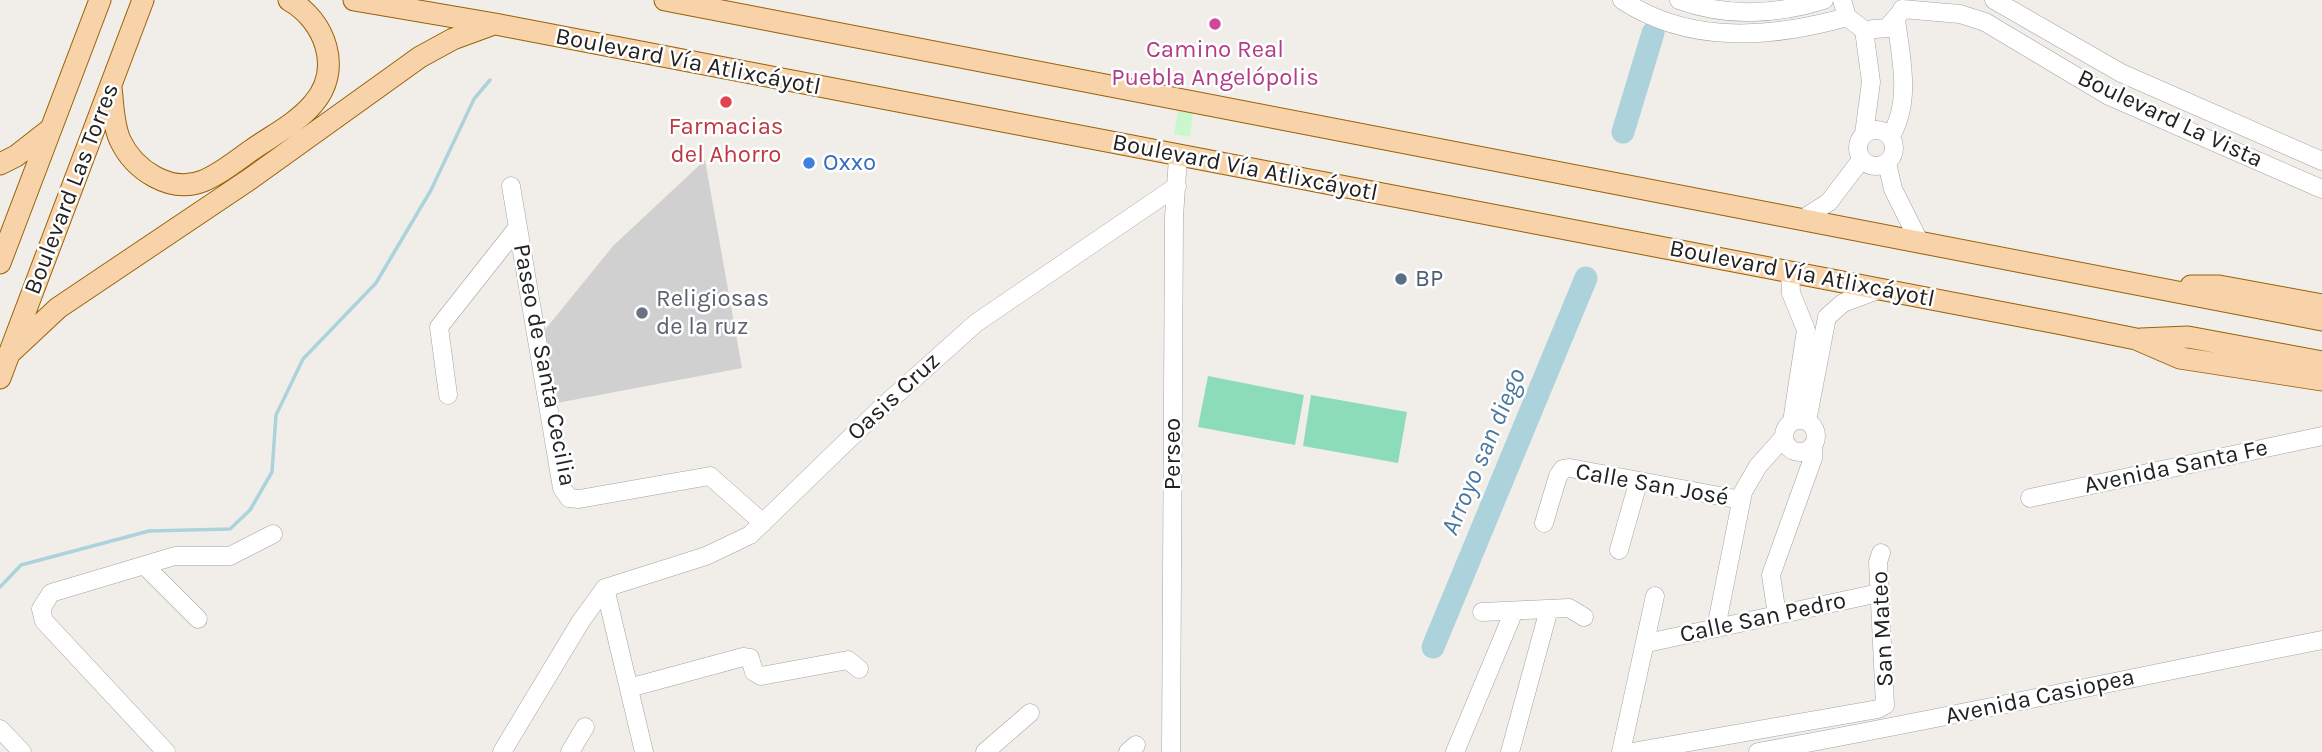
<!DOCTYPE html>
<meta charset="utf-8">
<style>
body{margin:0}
canvas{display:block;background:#f1eee9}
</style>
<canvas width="2322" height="752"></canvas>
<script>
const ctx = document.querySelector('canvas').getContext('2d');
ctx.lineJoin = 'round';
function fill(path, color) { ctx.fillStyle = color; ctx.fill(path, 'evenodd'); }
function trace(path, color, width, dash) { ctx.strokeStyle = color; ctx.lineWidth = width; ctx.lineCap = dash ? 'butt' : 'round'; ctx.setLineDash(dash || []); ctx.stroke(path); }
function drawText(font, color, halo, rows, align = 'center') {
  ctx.font = font + ' Karla,sans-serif'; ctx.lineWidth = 5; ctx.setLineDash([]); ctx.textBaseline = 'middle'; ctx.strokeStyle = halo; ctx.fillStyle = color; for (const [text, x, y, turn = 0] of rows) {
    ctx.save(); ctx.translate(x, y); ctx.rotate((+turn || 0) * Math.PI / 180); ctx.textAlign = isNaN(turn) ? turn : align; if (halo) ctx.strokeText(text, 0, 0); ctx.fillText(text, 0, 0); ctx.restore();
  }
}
const religious = new Path2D(`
 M 705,160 L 742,368 L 557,403 L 544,331 L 613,246 Z`);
const park = new Path2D(`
 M 1178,111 L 1193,113 L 1190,137 L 1174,134 Z`);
const pitch = new Path2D(`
 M 1208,376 L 1304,395 L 1295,445 L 1198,427 Z
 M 1311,395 L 1407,412 L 1398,463 L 1303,446 Z`);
const stream = new Path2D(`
 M 0,587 L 21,565 L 149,531 L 230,529 L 250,510 L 272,472 L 276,415 L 303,359 L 376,283 L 431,190 L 474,99 L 490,80`);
const river = new Path2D(`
 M 1623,132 L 1653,33
 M 1433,647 L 1586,278`);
const minor = new Path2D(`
 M 1622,0 C 1690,45 1772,38 1847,17
 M 1679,0 C 1726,17 1776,15 1824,0
 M 1842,0 L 1847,17 L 1864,30 L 1887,28 L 1900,13
 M 1994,0 L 2121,73 L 2322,161
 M 1902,9 L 1960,14 L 1985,22 L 2109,96 L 2322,189
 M 1864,30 L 1871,82 L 1864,134
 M1858 148a18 18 0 1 1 36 0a18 18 0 1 1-36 0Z
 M 1890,137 C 1912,103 1901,58 1896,20
 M 1887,163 L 1893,189 L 1920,243
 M 511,186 L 562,488 L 569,498 L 579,499 L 710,476 L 763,523
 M 1801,220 L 1829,202 L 1861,160
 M 1790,272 L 1791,293 L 1806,330 L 1792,422
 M 448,395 L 439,327 L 518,227
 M1784 436a16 16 0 1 1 32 0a16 16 0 1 1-32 0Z
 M 1807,421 L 1827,317 L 1843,303 L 1880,289
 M 2030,498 L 2322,436
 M 1544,523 L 1558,476 L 1563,469 L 1570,468 L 1741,500
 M 1619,550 L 1638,483
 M 144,565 L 198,619
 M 605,588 L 706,556 L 750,535 L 879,410 L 976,323 L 1177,186
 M 605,588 L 644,752
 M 1482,612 L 1569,608 L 1584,617
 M 1777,615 L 1771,575 L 1813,458 L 1813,448
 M 1716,628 L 1743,492 L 1758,466 L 1784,437
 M 1647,643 L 1879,593
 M 629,688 L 743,657 L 750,658 L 754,672 L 761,676 L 848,660 L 859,669
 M 0,729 L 22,752
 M 166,752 L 44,621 L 41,609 L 51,593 L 175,556 L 230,556 L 273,534
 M 502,752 L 581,621 L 605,588
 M 570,752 L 585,727
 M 985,752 L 1030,713
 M 1128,752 L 1136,745
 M 1171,752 L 1174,217 L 1178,157
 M 1455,752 L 1514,611
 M 1510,752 L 1549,609
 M 1621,752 L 1655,596
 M 1632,752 L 1878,709 L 1885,705 L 1878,562 L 1881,553
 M 1758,752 C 1947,718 2134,677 2322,640`);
const major = new Path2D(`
 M 354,0 L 495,24 L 2062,324 L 2136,339 L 2180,358 L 2322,380
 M 665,0 L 2322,320
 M 111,87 C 113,104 113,124 120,140 C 134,170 170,194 203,181 C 221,174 237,160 253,149 C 273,135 297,123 313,104 C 343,70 326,21 289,0
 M 0,164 L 16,156 L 48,131
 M 0,263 L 100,0
 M 2191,286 L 2219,286 L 2322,305
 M 2141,339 L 2188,337 L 2322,362
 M 11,352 L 58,308 L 250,179 L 420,57 L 453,39 L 494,24
 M 0,378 L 143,0`);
const markers = [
 [1215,24,7,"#d1479c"],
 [726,102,7,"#e0444e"],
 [809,163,7,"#3f7fe0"],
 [1401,279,7,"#5c6f8a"],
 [642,313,7,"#6b7280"]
];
const hotelNames = [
 ["Camino Real",1215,50],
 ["Puebla Angelópolis",1215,78]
];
const streetNames = [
 ["Boulevard Vía Atlixcáyotl",688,62,11],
 ["Boulevard La Vista",2170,119,25],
 ["Boulevard Vía Atlixcáyotl",1245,168,11],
 ["Boulevard Las Torres",72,189,-69],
 ["Boulevard Vía Atlixcáyotl",1802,274,11],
 ["Paseo de Santa Cecilia",544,365,79],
 ["Oasis Cruz",894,397,-43],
 ["Perseo",1173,454,-90],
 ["Avenida Santa Fe",2176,467,-12],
 ["Calle San José",1652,485,10],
 ["Calle San Pedro",1763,618,-12],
 ["San Mateo",1883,629,-93],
 ["Avenida Casiopea",2040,697,-12]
];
const healthNames = [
 ["Farmacias",726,127],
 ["del Ahorro",726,155]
];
const shopNames = [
 ["Oxxo",823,163]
];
const serviceNames = [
 ["BP",1415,279]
];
const worshipNames = [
 ["Religiosas",656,299],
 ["de la ruz",656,327]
];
const waterNames = [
 ["Arroyo san diego",1484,452,-67]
];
fill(religious, '#d0d0d0');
fill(park, '#caf8cc');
fill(pitch, '#8cdcba');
trace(stream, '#acd3dc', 3.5);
trace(river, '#acd3dc', 23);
trace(minor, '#a3a3a3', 19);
trace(major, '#986307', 23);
trace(minor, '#fff', 18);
trace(major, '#f8d2a8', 21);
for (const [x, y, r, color] of markers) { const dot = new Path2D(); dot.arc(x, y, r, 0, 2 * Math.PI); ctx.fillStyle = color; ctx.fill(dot); trace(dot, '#fff', 2.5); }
drawText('24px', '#b23c85', '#fff', hotelNames);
drawText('24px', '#222', '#fff', streetNames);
drawText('24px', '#be3a42', '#fff', healthNames);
drawText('24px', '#366cbe', '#fff', shopNames, 'left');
drawText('24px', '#4e5e75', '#fff', serviceNames, 'left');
drawText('24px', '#5b616d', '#fff', worshipNames, 'left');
drawText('italic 26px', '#4b789e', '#fff', waterNames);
</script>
